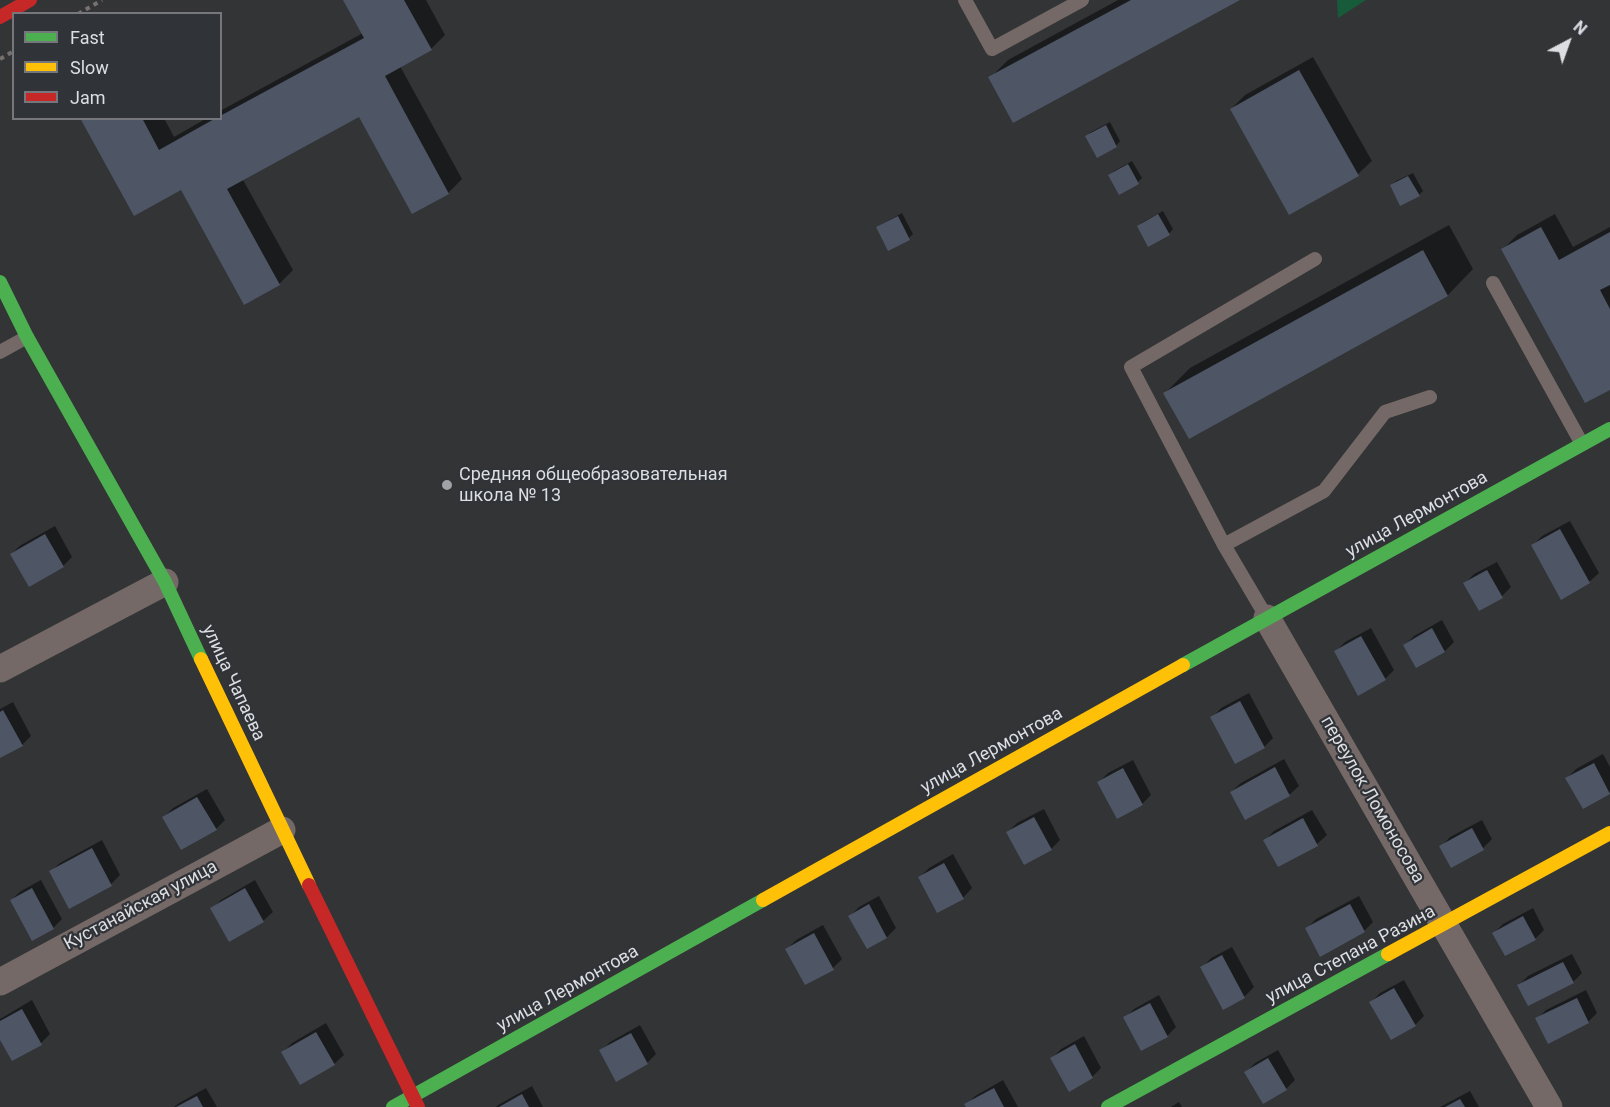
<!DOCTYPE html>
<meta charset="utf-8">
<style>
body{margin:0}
#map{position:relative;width:1610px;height:1107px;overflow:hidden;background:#323436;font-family:Roboto,sans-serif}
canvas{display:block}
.legend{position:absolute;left:12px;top:12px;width:210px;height:108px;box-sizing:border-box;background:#303338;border:2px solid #75777c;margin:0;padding:8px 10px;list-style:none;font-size:18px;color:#dcdee1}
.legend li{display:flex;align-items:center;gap:12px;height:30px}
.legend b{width:30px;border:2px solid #75777c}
.north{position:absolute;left:1538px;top:12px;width:60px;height:60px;-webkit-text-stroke:4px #303338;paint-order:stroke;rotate:41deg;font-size:16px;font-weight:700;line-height:24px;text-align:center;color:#dcdee1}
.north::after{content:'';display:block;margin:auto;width:21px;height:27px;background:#dcdee1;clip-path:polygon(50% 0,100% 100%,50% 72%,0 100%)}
</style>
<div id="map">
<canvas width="1610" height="1107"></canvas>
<ul class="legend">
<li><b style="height:8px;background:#4caf50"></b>Fast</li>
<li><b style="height:8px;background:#ffc107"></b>Slow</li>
<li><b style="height:8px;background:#c62828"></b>Jam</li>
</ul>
<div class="north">N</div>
</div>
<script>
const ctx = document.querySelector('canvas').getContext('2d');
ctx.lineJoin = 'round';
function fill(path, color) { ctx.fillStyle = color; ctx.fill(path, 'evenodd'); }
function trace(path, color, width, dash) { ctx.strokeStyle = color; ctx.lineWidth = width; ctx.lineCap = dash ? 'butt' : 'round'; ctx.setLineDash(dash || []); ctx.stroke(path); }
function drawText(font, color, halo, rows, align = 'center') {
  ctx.font = font + ' Roboto,sans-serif'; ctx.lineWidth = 4.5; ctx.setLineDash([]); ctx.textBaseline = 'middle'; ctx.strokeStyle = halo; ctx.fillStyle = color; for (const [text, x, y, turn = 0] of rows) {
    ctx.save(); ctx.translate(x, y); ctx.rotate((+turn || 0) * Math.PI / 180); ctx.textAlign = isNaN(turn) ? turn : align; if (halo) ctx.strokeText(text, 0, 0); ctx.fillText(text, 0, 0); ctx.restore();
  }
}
const green = new Path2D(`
 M 1337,0 L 1366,0 L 1338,18 Z`);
const shadow = new Path2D(`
 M 345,0 L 426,0 L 445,35 L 431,49 L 400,66 L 462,179 L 448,193 L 359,115 L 242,178 L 293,270 L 279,284 L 182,188 L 82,118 L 164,118 L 174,137 L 207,118 L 220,118 L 220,111 L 363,33 Z
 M 1118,0 L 1237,0 L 990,78 L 1008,60 Z
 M 1313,57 L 1372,161 L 1358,174 L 1231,109 L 1245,95 Z
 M 1110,122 L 1120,141 L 1116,146 L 1087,136 L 1091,132 Z
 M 1132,161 L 1142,178 L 1138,182 L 1119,193 L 1110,175 L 1114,171 Z
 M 1413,173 L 1423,191 L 1419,195 L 1391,186 L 1396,181 Z
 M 1163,211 L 1173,229 L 1169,234 L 1138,227 L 1143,222 Z
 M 902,213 L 913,234 L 909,238 L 877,228 L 882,224 Z
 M 1555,214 L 1573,247 L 1610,227 L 1610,388 L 1503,249 L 1517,235 Z
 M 1449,225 L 1473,269 L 1448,295 L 1189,437 L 1165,393 L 1190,368 Z
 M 1570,521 L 1599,573 L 1589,582 L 1533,545 L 1542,536 Z
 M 55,526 L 72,557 L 63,566 L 11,554 L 21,545 Z
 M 1497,562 L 1511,587 L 1502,596 L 1465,583 L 1474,574 Z
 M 1442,620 L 1454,642 L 1445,651 L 1417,666 L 1405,645 L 1414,636 Z
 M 1371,628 L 1394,670 L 1385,679 L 1336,651 L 1345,642 Z
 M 1249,693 L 1273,738 L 1264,747 L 1212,718 L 1221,708 Z
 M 13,702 L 31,736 L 22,745 L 0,756 L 0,709 Z
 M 1603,754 L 1610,767 L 1610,792 L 1583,807 L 1567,778 L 1576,769 Z
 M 1284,759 L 1299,786 L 1289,795 L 1246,818 L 1231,792 L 1241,783 Z
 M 1133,760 L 1151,795 L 1142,804 L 1099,782 L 1108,773 Z
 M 207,789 L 225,820 L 216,829 L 164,817 L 173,808 Z
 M 1044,809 L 1060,840 L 1051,849 L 1008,832 L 1017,823 Z
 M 1312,810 L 1327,835 L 1317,844 L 1278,865 L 1265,840 L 1274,831 Z
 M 1482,820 L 1492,839 L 1483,848 L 1441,847 L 1450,837 Z
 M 102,840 L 120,875 L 111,884 L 70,907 L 50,872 L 60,863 Z
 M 953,854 L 972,888 L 963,898 L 920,877 L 929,868 Z
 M 41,880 L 62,919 L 53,928 L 11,900 L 21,891 Z
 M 255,880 L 273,912 L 263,921 L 230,940 L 212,909 L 221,900 Z
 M 879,896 L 896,928 L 887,937 L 867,947 L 850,916 L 859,907 Z
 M 1359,896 L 1373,922 L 1364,931 L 1307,928 L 1316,919 Z
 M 1533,908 L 1544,930 L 1535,939 L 1494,933 L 1503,924 Z
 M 823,925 L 842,959 L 833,968 L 787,949 L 796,940 Z
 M 1232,947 L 1254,987 L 1245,996 L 1223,1008 L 1202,968 L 1211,958 Z
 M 1572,954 L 1582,973 L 1573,982 L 1519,985 L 1528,976 Z
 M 1404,980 L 1424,1016 L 1415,1025 L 1371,1002 L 1380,993 Z
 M 1586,990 L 1597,1013 L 1588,1022 L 1537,1019 L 1546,1010 Z
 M 1159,995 L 1176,1027 L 1167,1036 L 1125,1018 L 1134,1009 Z
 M 32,1000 L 50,1034 L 41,1043 L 12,1059 L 0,1037 L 0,1019 Z
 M 326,1023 L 344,1055 L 334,1064 L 300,1083 L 283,1052 L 292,1043 Z
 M 640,1025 L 656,1054 L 647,1063 L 601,1051 L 610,1042 Z
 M 1084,1036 L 1101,1068 L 1092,1077 L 1052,1058 L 1061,1049 Z
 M 1278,1050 L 1295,1080 L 1286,1089 L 1246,1072 L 1255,1063 Z
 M 1003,1080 L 1018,1107 L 967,1107 L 966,1105 L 975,1096 Z
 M 532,1086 L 543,1107 L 496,1107 L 498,1105 Z
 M 206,1088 L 217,1107 L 174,1107 L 179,1103 Z
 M 1470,1091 L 1479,1107 L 1440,1107 Z
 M 1179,1102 L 1182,1107 L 1171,1107 Z`);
const building = new Path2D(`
 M 343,0 L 404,0 L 432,50 L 385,76 L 449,194 L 412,214 L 359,117 L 227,189 L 280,285 L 244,305 L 181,190 L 134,216 L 80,118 L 142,118 L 159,150 L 216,118 L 220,118 L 220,116 L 364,38 Z
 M 1131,0 L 1240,0 L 1013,123 L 988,77 Z
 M 1299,70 L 1359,176 L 1289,215 L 1230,109 Z
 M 1106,125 L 1117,147 L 1097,158 L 1085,136 Z
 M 1128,164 L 1139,184 L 1119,195 L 1108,175 Z
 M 1408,176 L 1420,196 L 1400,206 L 1390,185 Z
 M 1158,214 L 1170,235 L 1148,247 L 1137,226 Z
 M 898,216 L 910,240 L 888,251 L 876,227 Z
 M 1541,227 L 1559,260 L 1610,232 L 1610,285 L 1600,290 L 1610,309 L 1610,390 L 1585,403 L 1501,249 Z
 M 1423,250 L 1448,296 L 1189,439 L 1163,393 Z
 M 1560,529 L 1590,583 L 1561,600 L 1531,545 Z
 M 45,534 L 64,567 L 29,587 L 10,554 Z
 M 1487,570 L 1503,598 L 1479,611 L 1463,583 Z
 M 1432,628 L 1445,652 L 1416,668 L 1403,645 Z
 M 1361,636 L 1386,680 L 1358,696 L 1334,651 Z
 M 1240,701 L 1265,748 L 1235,764 L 1210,717 Z
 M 3,710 L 23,746 L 0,758 L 0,712 Z
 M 1594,763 L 1610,794 L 1583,809 L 1565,778 Z
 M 1275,767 L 1290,796 L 1245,820 L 1230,792 Z
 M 1123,768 L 1143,805 L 1117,819 L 1097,782 Z
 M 197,797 L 217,830 L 181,850 L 162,817 Z
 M 1034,817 L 1052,850 L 1024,865 L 1006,832 Z
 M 1303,818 L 1318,846 L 1278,867 L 1263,840 Z
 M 1472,828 L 1484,850 L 1451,868 L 1439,846 Z
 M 92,848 L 112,886 L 69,909 L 49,871 Z
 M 944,863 L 964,899 L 937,913 L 918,877 Z
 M 32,888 L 54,929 L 32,941 L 10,900 Z
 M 245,888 L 264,922 L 229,942 L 210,908 Z
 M 869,904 L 887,938 L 867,949 L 848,916 Z
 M 1350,904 L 1365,932 L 1320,957 L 1305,928 Z
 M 1523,916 L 1536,940 L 1505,956 L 1492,933 Z
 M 814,933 L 834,970 L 805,985 L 785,949 Z
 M 1222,955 L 1245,998 L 1223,1010 L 1200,967 Z
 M 1563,962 L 1574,983 L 1528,1006 L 1517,985 Z
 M 1394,988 L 1416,1026 L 1391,1040 L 1369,1002 Z
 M 1577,998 L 1589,1023 L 1548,1044 L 1535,1018 Z
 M 1150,1003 L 1168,1037 L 1141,1051 L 1123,1017 Z
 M 22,1009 L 42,1045 L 12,1061 L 0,1040 L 0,1021 Z
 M 316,1032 L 335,1065 L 300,1085 L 281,1052 Z
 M 631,1033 L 648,1064 L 616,1082 L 599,1050 Z
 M 1075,1044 L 1093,1078 L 1069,1092 L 1050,1058 Z
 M 1268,1058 L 1287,1090 L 1263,1104 L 1244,1072 Z
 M 994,1088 L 1004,1107 L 966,1107 L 964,1104 Z
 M 522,1094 L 529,1107 L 499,1107 Z
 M 197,1096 L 203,1107 L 176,1107 Z
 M 1460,1099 L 1465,1107 L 1445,1107 Z`);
const path = new Path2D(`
 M 78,14 L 102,0
 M 0,59 L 14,51`);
const lane = new Path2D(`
 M 965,0 L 992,49 L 1082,0
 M 1493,283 L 1582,444
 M 0,352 L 27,337
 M 1224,545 L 1324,491 L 1385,412 L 1430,397
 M 1267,618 L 1224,545 L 1131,367 L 1315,259`);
const street = new Path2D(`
 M 1267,618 L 1549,1107
 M 0,669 L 165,582
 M 0,982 L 282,830`);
const fast = new Path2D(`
 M 0,282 L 27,337 L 165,582 L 201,659
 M 1183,665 L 1610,429
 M 393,1107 L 763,900
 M 1108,1107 L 1388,954`);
const slow = new Path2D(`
 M 201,659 L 309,885
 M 763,900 L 1183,665
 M 1388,954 L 1610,833`);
const jam = new Path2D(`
 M 0,17 L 30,0
 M 309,885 L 418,1107`);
const markers = [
 [447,485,6,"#a0a2a5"]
];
const poiNames = [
 ["Средняя общеобразовательная",459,475],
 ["школа № 13",459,496]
];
const streetNames = [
 ["улица Лермонтова",1417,515,-29],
 ["улица Чапаева",233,683,65],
 ["улица Лермонтова",992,751,-29],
 ["переулок Ломоносова",1372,800,60],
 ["Кустанайская улица",141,906,-28],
 ["улица Степана Разина",1351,955,-28],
 ["улица Лермонтова",568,989,-29]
];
fill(green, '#175b3b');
fill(shadow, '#0007');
fill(building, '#4e5666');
trace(path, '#77706f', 4, [4.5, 4.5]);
trace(lane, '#756967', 14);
trace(street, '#756967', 27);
trace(fast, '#4caf50', 14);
trace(slow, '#ffc107', 14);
trace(jam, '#c62828', 14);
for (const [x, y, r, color] of markers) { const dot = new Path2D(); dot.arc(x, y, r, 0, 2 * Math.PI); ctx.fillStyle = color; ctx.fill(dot); trace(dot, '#303338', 2); }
drawText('18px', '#dcdee1', '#303338', poiNames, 'left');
drawText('18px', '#dcdee1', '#303338', streetNames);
</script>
